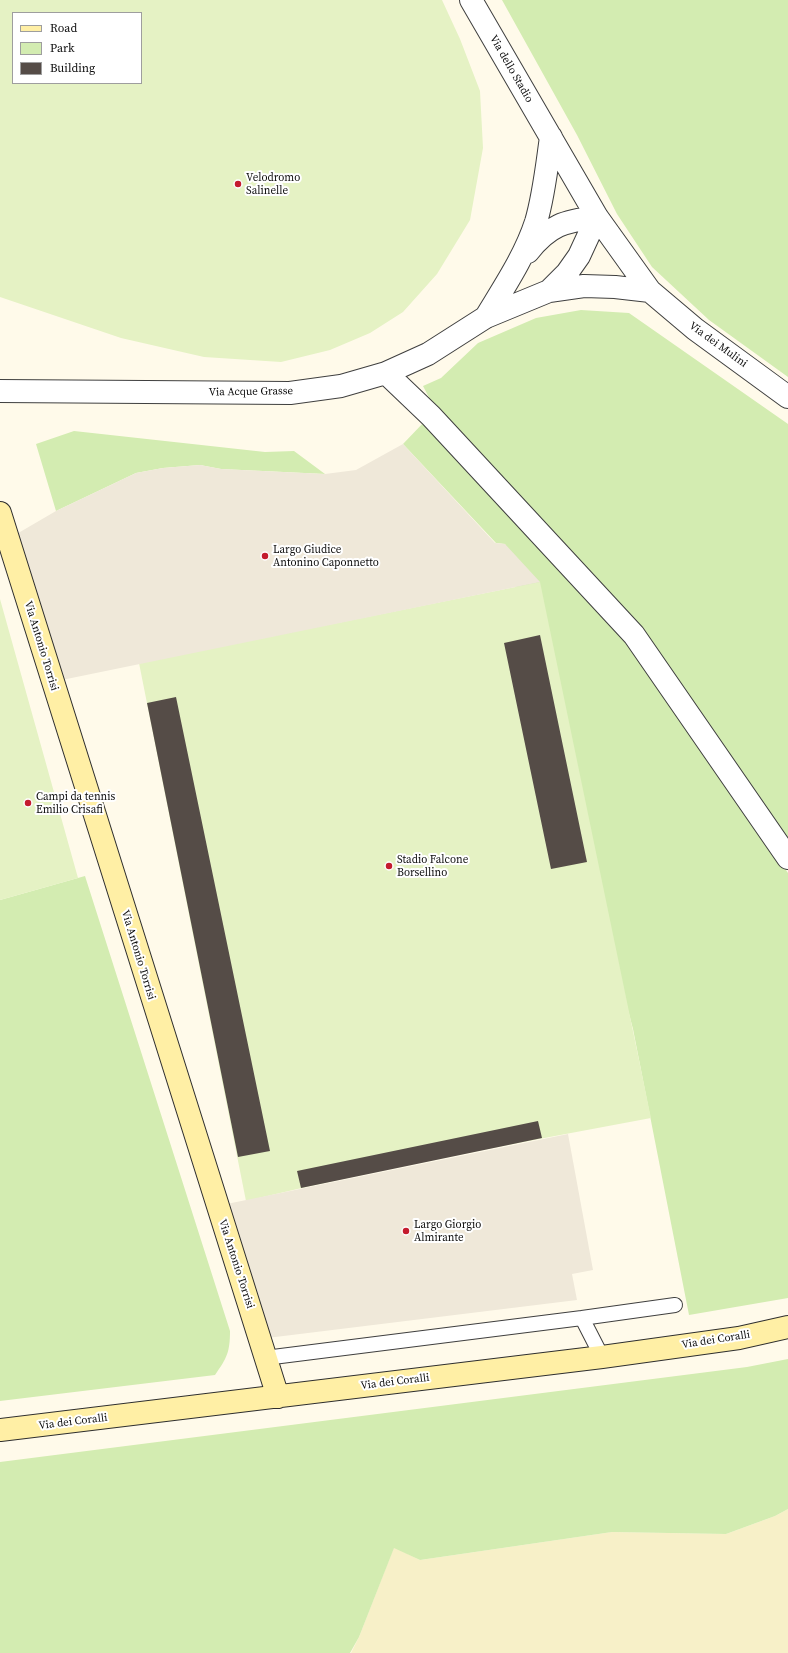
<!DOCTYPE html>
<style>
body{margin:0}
#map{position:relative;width:788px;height:1653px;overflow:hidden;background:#fffaea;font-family:"Source Serif 4",serif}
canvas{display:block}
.legend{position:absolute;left:12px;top:12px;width:130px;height:72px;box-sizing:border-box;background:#fff;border:1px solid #9e9e9e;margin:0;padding:5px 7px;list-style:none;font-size:12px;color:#0c0c0c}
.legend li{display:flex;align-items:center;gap:8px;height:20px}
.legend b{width:20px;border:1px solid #9e9e9e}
</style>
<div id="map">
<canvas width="788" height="1653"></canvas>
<ul class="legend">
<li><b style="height:5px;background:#ffefa5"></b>Road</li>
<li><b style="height:11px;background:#d3ecb1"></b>Park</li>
<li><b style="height:11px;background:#554c47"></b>Building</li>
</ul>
</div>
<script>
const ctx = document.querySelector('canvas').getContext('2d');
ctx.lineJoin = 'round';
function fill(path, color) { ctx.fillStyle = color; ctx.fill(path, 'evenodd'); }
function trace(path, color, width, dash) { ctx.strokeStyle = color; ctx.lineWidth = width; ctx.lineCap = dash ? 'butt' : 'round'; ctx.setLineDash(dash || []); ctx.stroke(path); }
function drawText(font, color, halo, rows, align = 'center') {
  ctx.font = font + ' "Source Serif 4",serif'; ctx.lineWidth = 4; ctx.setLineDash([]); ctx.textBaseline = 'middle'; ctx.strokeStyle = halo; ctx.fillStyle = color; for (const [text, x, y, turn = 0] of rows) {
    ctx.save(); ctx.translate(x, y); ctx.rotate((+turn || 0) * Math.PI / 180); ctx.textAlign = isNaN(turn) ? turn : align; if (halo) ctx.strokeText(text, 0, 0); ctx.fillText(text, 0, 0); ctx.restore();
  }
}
const farmland = new Path2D(`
 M 788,1509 L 788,1653 L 351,1653 L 359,1637 L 394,1547 L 420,1560 L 612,1532 L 726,1534 L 775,1516 Z`);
const green = new Path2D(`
 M 502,0 L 788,0 L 788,377 L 709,320 L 652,267 L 617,214 L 577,135 Z
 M 581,310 L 629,313 L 788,424 L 788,843 L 640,626 L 435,409 L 423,386 L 441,378 L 478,343 L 536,318 Z
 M 425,421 L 626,638 L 788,873 L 788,1298 L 689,1315 L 633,1029 L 505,544 L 496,543 L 403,444 Z
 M 74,431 L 265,452 L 294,451 L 325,474 L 221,469 L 200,465 L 163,468 L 136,473 L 56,511 L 36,444 Z
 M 85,876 L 230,1331 C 230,1352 227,1358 215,1375 L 0,1401 L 0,900 Z
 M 788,1359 L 788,1509 L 775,1516 L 726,1534 L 612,1532 L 420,1560 L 394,1548 L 359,1637 L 350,1653 L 0,1653 L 0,1462 L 747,1367 Z`);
const pitch = new Path2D(`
 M 0,0 L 442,0 L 460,39 L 480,91 L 483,148 L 470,220 L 437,274 L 403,312 L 370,333 L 330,350 L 281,362 L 204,357 L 121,338 L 0,297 ZM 13,13 L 141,13 L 141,83 L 13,83 Z
 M 540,582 L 651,1118 C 516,1143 380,1169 246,1201 L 139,663 Z
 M 0,599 L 78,878 L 0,900 Z`);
const plaza = new Path2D(`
 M 403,444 L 495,543 L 505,544 L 540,582 L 52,682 L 8,539 L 56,511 L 136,473 L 163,468 L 200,465 L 221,469 L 325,474 L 356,470 Z
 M 568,1134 L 593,1270 L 572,1274 L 577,1300 L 259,1339 L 217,1206 Z`);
const building = new Path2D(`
 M 540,635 L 587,862 L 551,869 L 504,643 Z
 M 176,697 L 270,1151 L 238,1157 L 147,703 Z
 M 538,1121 L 542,1138 L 301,1188 L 297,1171 Z`);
const lane = new Path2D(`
 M 582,1318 L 675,1305
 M 265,1358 L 582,1318 L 602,1357`);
const street = new Path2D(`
 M 471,0 L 597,217 L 650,291 L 695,329 L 788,397
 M 528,252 C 549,225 565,221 597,217
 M 549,291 L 584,286 L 615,287 L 650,291
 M 486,317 C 504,287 525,256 536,222 C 544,195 547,165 551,137
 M 386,373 L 431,416 L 634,635 L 788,858
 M 0,391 L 290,393 L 341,386 L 386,373 L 428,354 L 486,317 L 549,291 L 567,273 L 579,256 L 597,217`);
const secondary = new Path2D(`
 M 0,513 L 278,1397
 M 0,1430 L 602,1357 L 739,1338 L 788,1327`);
const markers = [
 [238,184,4,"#c41b2e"],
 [265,556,4,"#c41b2e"],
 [28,803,4,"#c41b2e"],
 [389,866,4,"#c41b2e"],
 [406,1231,4,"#c41b2e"]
];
const streetNames = [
 ["Via dello Stadio",511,69,60],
 ["Via dei Mulini",718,345,36],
 ["Via Acque Grasse",251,392,-1],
 ["Via Antonio Torrisi",41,646,73],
 ["Via Antonio Torrisi",138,955,73],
 ["Via Antonio Torrisi",236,1264,72],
 ["Via dei Coralli",716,1340,-9],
 ["Via dei Coralli",395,1382,-7],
 ["Via dei Coralli",73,1422,-7]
];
const poiNames = [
 ["Velodromo",246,178],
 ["Salinelle",246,191],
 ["Largo Giudice",273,550],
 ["Antonino Caponnetto",273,563],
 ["Campi da tennis",36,797],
 ["Emilio Crisafi",36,810],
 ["Stadio Falcone",397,860],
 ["Borsellino",397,873],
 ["Largo Giorgio",414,1225],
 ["Almirante",414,1238]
];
fill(farmland, '#f7f0c8');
fill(green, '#d3ecb1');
fill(pitch, '#e5f2c4');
fill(plaza, '#efe8d9');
fill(building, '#554c47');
trace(lane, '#3f3f3f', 16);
trace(street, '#3f3f3f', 24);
trace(secondary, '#2e2e2e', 24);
trace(lane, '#fff', 14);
trace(street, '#fff', 22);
trace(secondary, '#ffefa5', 22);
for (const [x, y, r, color] of markers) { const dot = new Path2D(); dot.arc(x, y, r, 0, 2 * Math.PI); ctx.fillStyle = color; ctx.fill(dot); trace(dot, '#fff', 1.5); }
drawText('11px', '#0c0c0c', '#fff', streetNames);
drawText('11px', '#0c0c0c', '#fff', poiNames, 'left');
</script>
